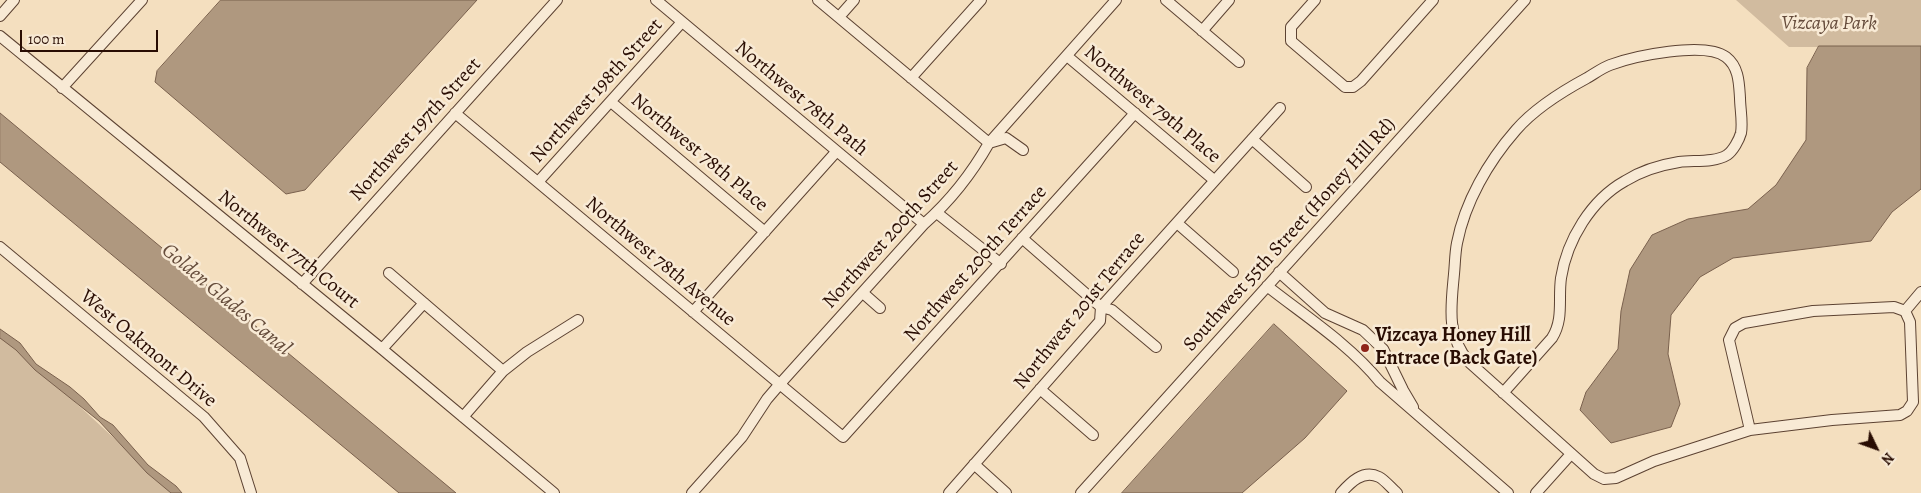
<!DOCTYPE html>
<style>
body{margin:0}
#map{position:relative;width:1921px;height:493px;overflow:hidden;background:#f4dfbf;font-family:Alegreya,serif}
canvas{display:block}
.north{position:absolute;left:1851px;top:423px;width:50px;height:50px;-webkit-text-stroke:4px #f8ead5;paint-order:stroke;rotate:132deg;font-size:14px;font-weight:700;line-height:20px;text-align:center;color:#290d03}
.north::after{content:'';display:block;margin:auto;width:18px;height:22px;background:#290d03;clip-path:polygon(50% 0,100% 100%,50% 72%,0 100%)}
.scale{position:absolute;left:20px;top:30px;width:138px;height:22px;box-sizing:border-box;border:2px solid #290d03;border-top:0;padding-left:6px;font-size:15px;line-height:18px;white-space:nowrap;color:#290d03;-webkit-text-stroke:4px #f8ead5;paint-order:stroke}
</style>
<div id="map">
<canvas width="1921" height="493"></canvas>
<div class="north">N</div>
<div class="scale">100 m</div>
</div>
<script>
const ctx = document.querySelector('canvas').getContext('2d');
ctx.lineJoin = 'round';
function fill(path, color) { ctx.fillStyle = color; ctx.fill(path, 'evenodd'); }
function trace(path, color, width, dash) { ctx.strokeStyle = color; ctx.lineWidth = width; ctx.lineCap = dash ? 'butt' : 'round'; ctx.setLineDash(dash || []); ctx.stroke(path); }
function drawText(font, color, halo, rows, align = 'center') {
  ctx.font = font + ' Alegreya,serif'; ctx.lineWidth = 5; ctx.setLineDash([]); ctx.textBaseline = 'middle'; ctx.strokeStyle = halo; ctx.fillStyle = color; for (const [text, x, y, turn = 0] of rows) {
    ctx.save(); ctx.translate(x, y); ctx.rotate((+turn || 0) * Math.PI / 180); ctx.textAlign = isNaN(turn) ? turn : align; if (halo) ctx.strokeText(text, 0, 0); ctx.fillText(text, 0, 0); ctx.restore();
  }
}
const green = new Path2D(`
 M 1736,0 L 1921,0 L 1921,47 L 1789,47 Z
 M 0,333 L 166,486 L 171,493 L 0,493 Z`);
const water = new Path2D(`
 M 221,0 L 477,0 L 305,190 L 286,194 L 155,82 L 157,71 Z
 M 1819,46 L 1921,46 L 1921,189 L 1892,212 L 1871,241 L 1733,258 L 1700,277 L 1671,315 L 1668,354 L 1680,404 L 1671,427 L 1611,443 L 1580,410 L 1586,392 L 1618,349 L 1621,311 L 1630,270 L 1652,235 L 1688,219 L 1748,209 L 1776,185 L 1806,140 L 1807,68 Z
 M 0,113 L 456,493 L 399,493 L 0,162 Z
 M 1274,324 L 1347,391 L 1305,438 L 1242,493 L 1122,493 Z
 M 0,329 L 20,343 L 36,364 L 70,387 L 84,399 L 100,417 L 113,425 L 148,465 L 176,486 L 182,493 L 171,493 L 147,473 L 99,421 L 35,370 L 16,350 L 0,338 Z`);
const minor = new Path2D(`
 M 656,0 L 924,224
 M 818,0 L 989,143 L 1006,138 L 1023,150
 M 1166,0 L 1239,62
 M 1315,0 L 1291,27 L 1291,41 L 1345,87 L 1353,87 L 1361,81 L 1433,0
 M 0,16 L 14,0
 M 839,17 L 854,0
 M 1202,31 L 1229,0
 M 0,36 L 382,349 L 554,493
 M 1067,56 L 1214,180
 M 911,78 L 981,0
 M 62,88 L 142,0
 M 611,102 L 765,232
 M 455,113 L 843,437 L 1135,113
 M 1252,139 L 1306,187
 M 538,182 L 682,22
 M 937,213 L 1001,264
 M 1177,223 L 1233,272
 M 1022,238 L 1101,307 L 1112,310 L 1156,347
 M 0,247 L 204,417 L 240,458 L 251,493
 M 1279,272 L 1325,313 L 1363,330 L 1383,349 L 1403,390 L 1413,407
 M 389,273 L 503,371
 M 302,284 L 557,0
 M 1267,286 C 1305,316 1349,344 1380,382 L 1508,493
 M 863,293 L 880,308
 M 1905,311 L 1921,292
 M 693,312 L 836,152
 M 382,349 L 424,303
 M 1040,389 L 1093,435
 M 1503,393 L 1552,338 C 1564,319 1558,299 1561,278 C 1567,240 1591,200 1625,181 C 1641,171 1660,165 1679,162 C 1693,160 1714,163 1727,155 C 1733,151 1739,140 1741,133 C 1743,122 1740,108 1740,98 C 1739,83 1739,67 1726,57 C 1705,41 1634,56 1610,65 C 1602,68 1594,74 1587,78 C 1561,92 1535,108 1516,130 C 1488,162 1465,202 1457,243 C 1455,253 1455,264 1454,274 C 1451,307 1446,335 1469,362 L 1594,474 L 1604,479 L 1616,478 L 1654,461 L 1750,430 L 1832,420 L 1900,415 L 1907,411 L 1913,402 L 1910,322 L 1905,311 L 1894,307 L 1813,311 L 1744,323 L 1735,328 L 1729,340 L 1750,430
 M 463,417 L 503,371 L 527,352 L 578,320
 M 974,464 L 1006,493
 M 692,493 L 742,437 L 767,399 L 779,385 L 924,224 C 950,201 972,173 989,143 L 1116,0
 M 949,493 L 1100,321 L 1101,307 L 1280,108
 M 1081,493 L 1525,0
 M 1341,493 C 1350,483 1363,469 1379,477 C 1385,480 1391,488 1397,493
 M 1536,493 L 1571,454`);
const markers = [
 [1365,348,5,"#8f2418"]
];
const parkNames = [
 ["Vizcaya Park",1829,24]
];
const streetNames = [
 ["Northwest 198th Street",597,91,-48],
 ["Northwest 78th Path",801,99,40],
 ["Northwest 79th Place",1152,105,40],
 ["Northwest 197th Street",416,130,-48],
 ["Northwest 78th Place",699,153,40],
 ["Northwest 200th Street",891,235,-48],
 ["Southwest 55th Street (Honey Hill Rd)",1290,235,-48],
 ["Northwest 77th Court",288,250,39],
 ["Northwest 78th Avenue",660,262,40],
 ["Northwest 200th Terrace",976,264,-48],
 ["Northwest 201st Terrace",1080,311,-51],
 ["West Oakmont Drive",148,349,40]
];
const poiNames = [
 ["Vizcaya Honey Hill",1375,336],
 ["Entrace (Back Gate)",1375,359]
];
const waterNames = [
 ["Golden Glades Canal",226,300,40]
];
fill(green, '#d1bb9f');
fill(water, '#af987f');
trace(water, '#79604d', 1);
trace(minor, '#5c4232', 12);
trace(minor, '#f8ead5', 10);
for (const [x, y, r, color] of markers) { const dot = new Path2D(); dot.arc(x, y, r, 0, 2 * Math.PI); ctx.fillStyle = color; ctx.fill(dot); trace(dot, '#f8ead5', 2); }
drawText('italic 20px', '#644a3a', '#f8ead5', parkNames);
drawText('20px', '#290d03', '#f8ead5', streetNames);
drawText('bold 20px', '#290d03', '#f8ead5', poiNames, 'left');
drawText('italic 21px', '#654c3b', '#f8ead5', waterNames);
</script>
